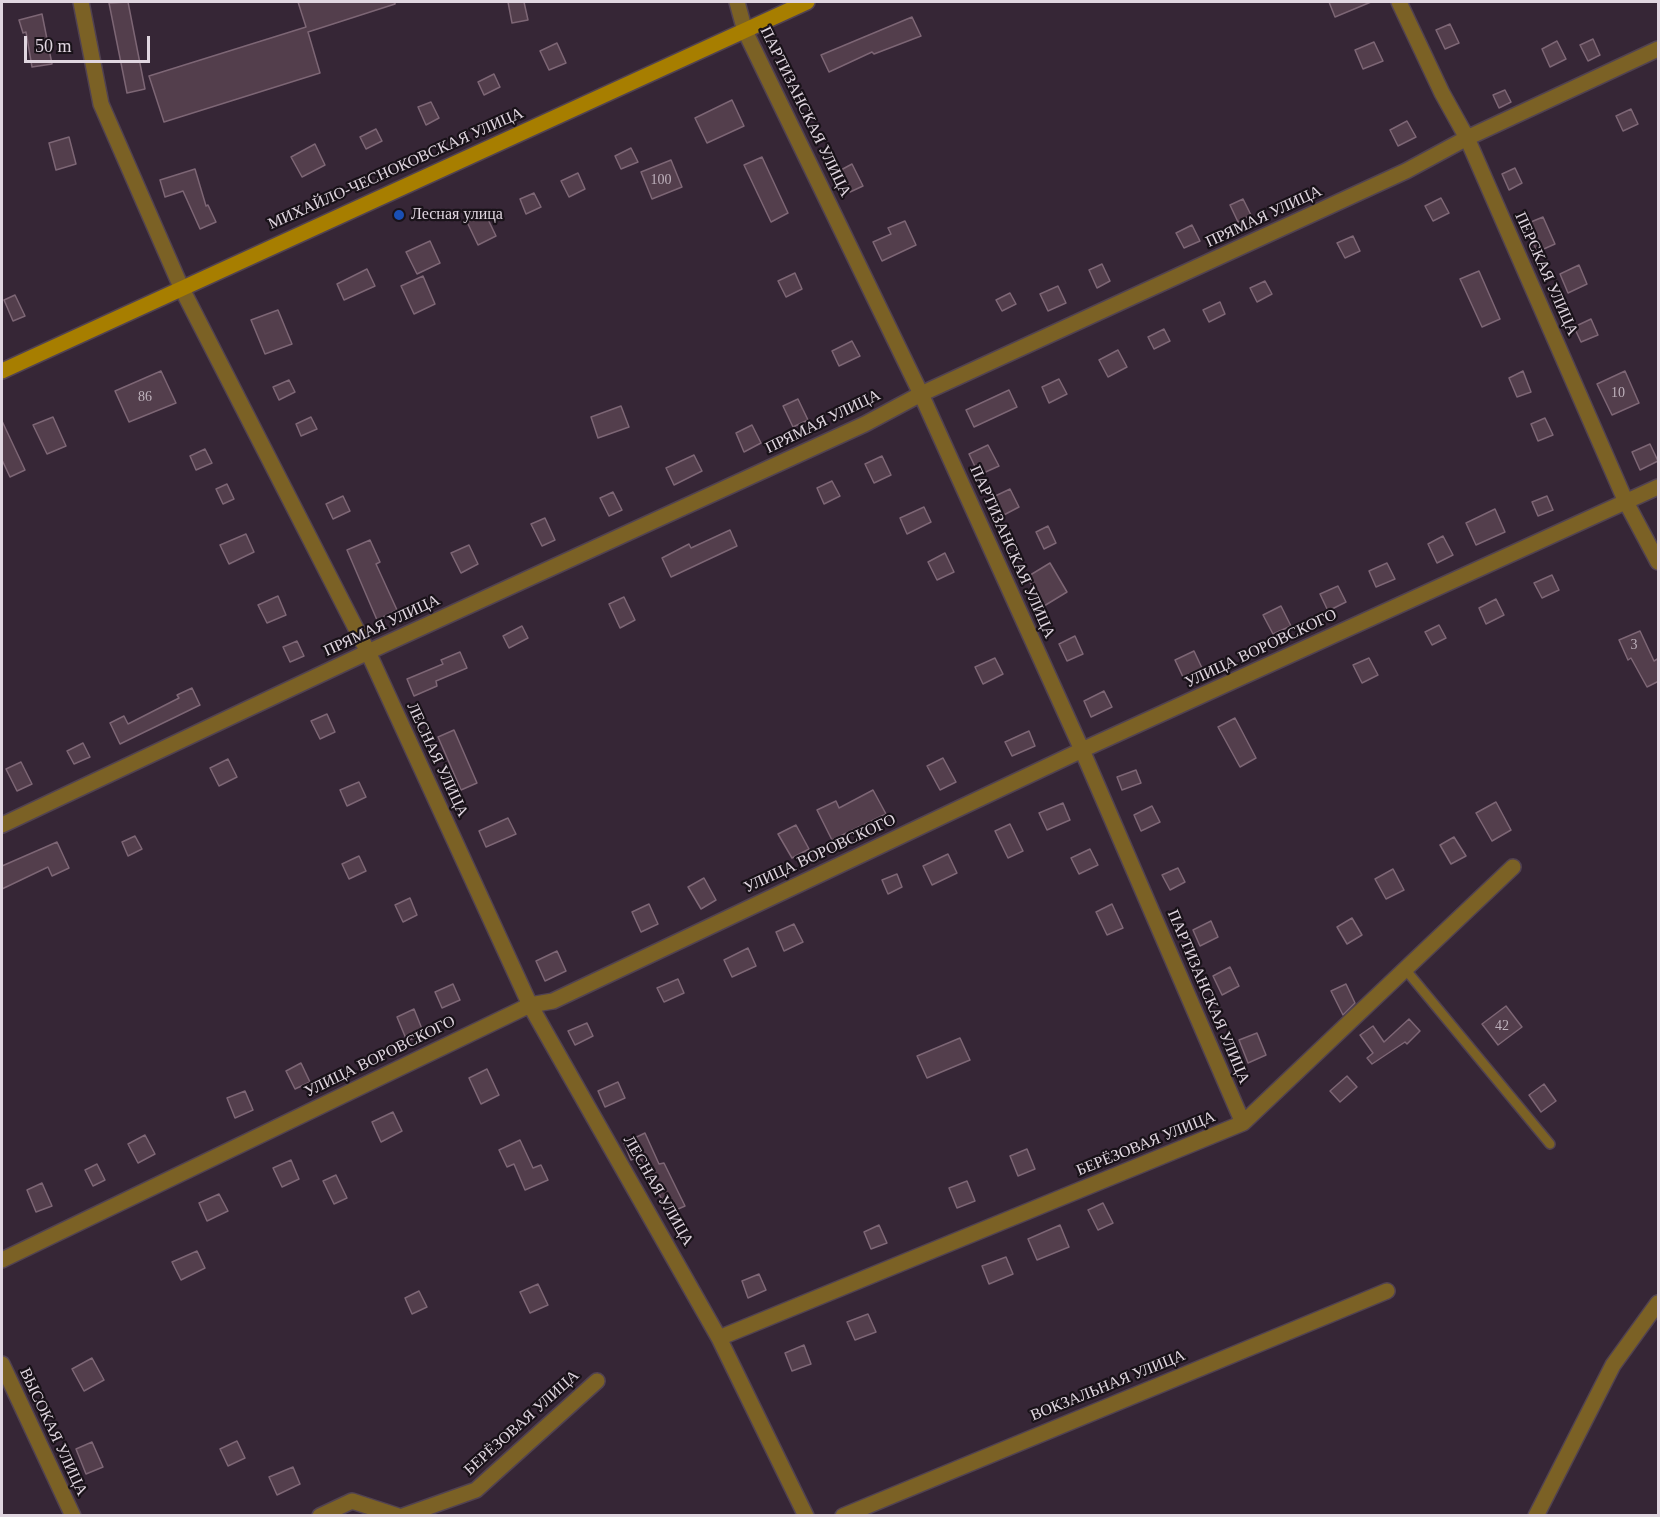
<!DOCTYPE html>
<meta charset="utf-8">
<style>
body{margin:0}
#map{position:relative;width:1660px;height:1517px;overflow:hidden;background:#362636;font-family:Georgia,serif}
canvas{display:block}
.frame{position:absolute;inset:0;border:3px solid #e0d6e0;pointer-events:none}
.scale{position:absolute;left:24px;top:36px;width:126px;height:27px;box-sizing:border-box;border:3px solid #e0d6e0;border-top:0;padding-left:8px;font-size:18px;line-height:21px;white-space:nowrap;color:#e0d6e0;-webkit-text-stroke:4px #191219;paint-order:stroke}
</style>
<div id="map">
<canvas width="1660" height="1517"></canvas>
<div class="frame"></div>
<div class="scale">50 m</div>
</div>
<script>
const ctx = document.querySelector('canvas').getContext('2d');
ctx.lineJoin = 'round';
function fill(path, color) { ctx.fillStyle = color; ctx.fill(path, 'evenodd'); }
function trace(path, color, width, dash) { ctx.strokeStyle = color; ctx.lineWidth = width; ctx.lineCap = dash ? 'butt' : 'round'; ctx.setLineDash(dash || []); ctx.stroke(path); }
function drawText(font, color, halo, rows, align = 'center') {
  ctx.font = font + ' Georgia,serif'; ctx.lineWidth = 4.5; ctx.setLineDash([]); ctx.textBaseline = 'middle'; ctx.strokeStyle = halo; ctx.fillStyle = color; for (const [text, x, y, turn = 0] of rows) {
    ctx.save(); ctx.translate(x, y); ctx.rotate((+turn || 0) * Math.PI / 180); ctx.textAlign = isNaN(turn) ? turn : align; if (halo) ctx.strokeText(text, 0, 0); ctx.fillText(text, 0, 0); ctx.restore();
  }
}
const building = new Path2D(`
 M 128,2 L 145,89 L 127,93 L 109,3 Z
 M 298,2 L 395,2 L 395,4 L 308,32 L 320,73 L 164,122 L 149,76 L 306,27 Z
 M 508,2 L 524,2 L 528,20 L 512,23 Z
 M 1329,2 L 1371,2 L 1335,17 Z
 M 42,14 L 52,64 L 32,67 L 26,32 L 23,33 L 19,20 Z
 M 912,17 L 921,36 L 874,54 L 872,52 L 829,72 L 821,55 Z
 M 1450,24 L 1459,43 L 1445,49 L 1436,30 Z
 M 1593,39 L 1600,55 L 1588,61 L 1580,45 Z
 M 1557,41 L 1566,59 L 1550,67 L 1542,49 Z
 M 1374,42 L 1383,61 L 1363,69 L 1355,50 Z
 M 557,43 L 566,63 L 549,70 L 540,51 Z
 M 494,74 L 500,87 L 484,95 L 478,82 Z
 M 1505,90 L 1511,102 L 1499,108 L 1493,95 Z
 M 732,100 L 744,126 L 707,143 L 695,118 Z
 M 431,102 L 439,118 L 426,125 L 418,107 Z
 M 1631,109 L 1638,124 L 1623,131 L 1616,116 Z
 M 1407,121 L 1416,137 L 1398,146 L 1390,130 Z
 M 376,129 L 382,141 L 366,149 L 360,137 Z
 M 69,137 L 76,164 L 56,170 L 49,143 Z
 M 315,144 L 325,165 L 302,177 L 291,157 Z
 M 631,148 L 638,162 L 621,169 L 615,156 Z
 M 762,157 L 788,213 L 771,222 L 744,165 Z
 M 671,160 L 682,187 L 652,199 L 641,172 Z
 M 852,164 L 863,186 L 850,192 L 839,171 Z
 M 1515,168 L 1522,183 L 1509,190 L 1502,174 Z
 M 195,169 L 206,206 L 208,205 L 216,222 L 200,229 L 183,191 L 165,197 L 160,180 Z
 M 578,173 L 585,189 L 569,197 L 561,181 Z
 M 534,193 L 541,207 L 526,214 L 520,199 Z
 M 1441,198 L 1449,213 L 1433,221 L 1425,206 Z
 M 1243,199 L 1251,215 L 1238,222 L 1230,205 Z
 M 485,213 L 496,236 L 478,245 L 467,222 Z
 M 1543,217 L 1555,244 L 1537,252 L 1526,224 Z
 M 905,221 L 916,245 L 882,261 L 873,242 L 891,234 L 888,228 Z
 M 1192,225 L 1200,241 L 1184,248 L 1176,233 Z
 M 1353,236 L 1360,251 L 1345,258 L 1337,243 Z
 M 430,241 L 440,263 L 417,274 L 406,252 Z
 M 1102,264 L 1110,281 L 1097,288 L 1089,270 Z
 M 1579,265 L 1587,284 L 1568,293 L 1560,274 Z
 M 367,269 L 375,286 L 344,300 L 337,284 Z
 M 1479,271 L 1500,319 L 1482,327 L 1460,279 Z
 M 795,273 L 802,289 L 786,297 L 778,281 Z
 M 423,276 L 435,304 L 414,314 L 401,286 Z
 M 1265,281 L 1272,294 L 1257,302 L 1250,288 Z
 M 1058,286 L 1066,303 L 1048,311 L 1040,294 Z
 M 1010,293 L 1016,304 L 1002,311 L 996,300 Z
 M 15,295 L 25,316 L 13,321 L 4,300 Z
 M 1220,302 L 1225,314 L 1209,322 L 1203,310 Z
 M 278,310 L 292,344 L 265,354 L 251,320 Z
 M 1591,319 L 1598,335 L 1581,342 L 1574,327 Z
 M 1164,329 L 1170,341 L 1154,349 L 1148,337 Z
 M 852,341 L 860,356 L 839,366 L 832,351 Z
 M 1118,350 L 1127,367 L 1108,377 L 1099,360 Z
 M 161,371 L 176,403 L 129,422 L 115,391 Z
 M 1523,371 L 1531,392 L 1517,397 L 1509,378 Z
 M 1625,371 L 1639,403 L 1612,415 L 1597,384 Z
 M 1059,379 L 1067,394 L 1049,403 L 1042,387 Z
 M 289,380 L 295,392 L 279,400 L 273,387 Z
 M 1009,390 L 1017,407 L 974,427 L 966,410 Z
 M 798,399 L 808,420 L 793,427 L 783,406 Z
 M 621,406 L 629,427 L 598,438 L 591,417 Z
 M 53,417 L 66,446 L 47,454 L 33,425 Z
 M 311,417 L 317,429 L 301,436 L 296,424 Z
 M 1545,418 L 1553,435 L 1538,441 L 1531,424 Z
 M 2,421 L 25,470 L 10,477 L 2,460 Z
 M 752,425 L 761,443 L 744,452 L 736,433 Z
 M 1650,444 L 1658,461 L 1640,470 L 1632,452 Z
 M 988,445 L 999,466 L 979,475 L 969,454 Z
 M 205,449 L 212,463 L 196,470 L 190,456 Z
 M 694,455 L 702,471 L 674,485 L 666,468 Z
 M 882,456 L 891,475 L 874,483 L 865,464 Z
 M 832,481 L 840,496 L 824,504 L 817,488 Z
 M 227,484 L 234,499 L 223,504 L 216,489 Z
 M 1010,489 L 1019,507 L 1000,517 L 991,498 Z
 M 613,492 L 622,510 L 609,516 L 600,498 Z
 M 343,496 L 350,511 L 333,519 L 326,504 Z
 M 1547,496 L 1553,510 L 1538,516 L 1532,502 Z
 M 924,507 L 931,522 L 907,534 L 900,518 Z
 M 1495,509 L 1505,532 L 1476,545 L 1466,523 Z
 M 545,518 L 555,540 L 542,546 L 531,524 Z
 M 1048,526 L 1056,543 L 1044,549 L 1036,532 Z
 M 730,530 L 737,546 L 671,577 L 662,558 L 689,544 L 691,548 Z
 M 246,534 L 254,552 L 229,564 L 220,545 Z
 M 1443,536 L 1453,555 L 1437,563 L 1428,544 Z
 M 370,540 L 380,562 L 376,564 L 397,610 L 377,620 L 347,550 Z
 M 469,545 L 478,564 L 461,573 L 451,553 Z
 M 945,553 L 954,572 L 937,580 L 928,562 Z
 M 1050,563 L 1067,592 L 1044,606 L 1027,577 Z
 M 1387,563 L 1395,579 L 1376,587 L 1369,571 Z
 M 1552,575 L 1559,590 L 1542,598 L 1534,583 Z
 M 1338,586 L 1346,602 L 1328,611 L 1320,594 Z
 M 278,596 L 286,615 L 267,623 L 258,605 Z
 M 624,597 L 635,620 L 620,628 L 609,604 Z
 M 1496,599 L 1504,615 L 1486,624 L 1479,608 Z
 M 1281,606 L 1291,626 L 1273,634 L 1263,615 Z
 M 1439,625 L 1446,638 L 1432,645 L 1425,632 Z
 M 522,626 L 528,638 L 509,648 L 503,636 Z
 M 1640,631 L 1654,661 L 1659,658 L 1659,681 L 1647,687 L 1631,658 L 1628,660 L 1619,640 Z
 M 1075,636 L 1083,654 L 1067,661 L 1059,644 Z
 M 297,641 L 304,656 L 290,662 L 283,647 Z
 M 1194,651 L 1202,668 L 1183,677 L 1175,660 Z
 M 460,652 L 467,668 L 436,681 L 437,686 L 414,696 L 407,679 L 443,664 L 441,660 Z
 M 995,658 L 1003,674 L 983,684 L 975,667 Z
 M 1369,658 L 1378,675 L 1362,683 L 1353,665 Z
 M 192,688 L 200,705 L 120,744 L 110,723 L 124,716 L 128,724 L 179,698 L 177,695 Z
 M 1104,691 L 1112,707 L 1091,717 L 1084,701 Z
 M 327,714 L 335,732 L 320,739 L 311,721 Z
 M 1235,718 L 1256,758 L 1240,767 L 1218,727 Z
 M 454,730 L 477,783 L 461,790 L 438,737 Z
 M 1029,731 L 1035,746 L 1012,756 L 1005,742 Z
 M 83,743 L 90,757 L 74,764 L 67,751 Z
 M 943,758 L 956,782 L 940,790 L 927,766 Z
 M 228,759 L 237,777 L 219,786 L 210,768 Z
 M 21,762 L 32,784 L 17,791 L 6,769 Z
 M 1136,770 L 1141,783 L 1122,790 L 1117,777 Z
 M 359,782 L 366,797 L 347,806 L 340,790 Z
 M 873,790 L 886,814 L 832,840 L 817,810 L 836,801 L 839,808 Z
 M 1496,802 L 1511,830 L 1492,841 L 1476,813 Z
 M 1063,803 L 1070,820 L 1047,830 L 1039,813 Z
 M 1152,806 L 1160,822 L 1141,831 L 1134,815 Z
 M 508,818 L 516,834 L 486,847 L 479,831 Z
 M 1010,824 L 1023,851 L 1008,858 L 995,831 Z
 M 796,825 L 809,849 L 792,858 L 778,834 Z
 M 135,836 L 142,849 L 128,856 L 122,842 Z
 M 1454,837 L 1466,856 L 1451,864 L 1440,845 Z
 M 57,842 L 69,868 L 52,876 L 48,867 L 2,889 L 2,866 Z
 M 1090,849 L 1098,865 L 1079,874 L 1071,858 Z
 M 948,854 L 957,873 L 932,885 L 923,866 Z
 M 359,856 L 366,871 L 349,879 L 342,864 Z
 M 1178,868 L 1185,882 L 1170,890 L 1162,875 Z
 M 1393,869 L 1404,890 L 1386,899 L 1375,879 Z
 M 897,874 L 902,887 L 888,894 L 882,880 Z
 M 704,878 L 716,900 L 701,909 L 688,887 Z
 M 410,898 L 417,915 L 403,922 L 395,905 Z
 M 649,904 L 658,924 L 641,932 L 632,912 Z
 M 1112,904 L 1123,928 L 1107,935 L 1096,912 Z
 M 1352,918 L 1362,935 L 1347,944 L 1337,927 Z
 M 1211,921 L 1218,937 L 1200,946 L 1193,930 Z
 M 794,924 L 803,942 L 784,951 L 776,932 Z
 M 748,948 L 756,966 L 732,977 L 724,960 Z
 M 557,951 L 566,971 L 545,981 L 536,961 Z
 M 1230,967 L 1239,986 L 1222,995 L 1213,976 Z
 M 678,979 L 684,993 L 664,1002 L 657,988 Z
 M 453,984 L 460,1000 L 442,1008 L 435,992 Z
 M 1346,984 L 1355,1003 L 1343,1015 L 1331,991 Z
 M 1506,1006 L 1522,1027 L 1498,1045 L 1482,1024 Z
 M 414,1009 L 424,1034 L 407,1041 L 397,1017 Z
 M 1409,1019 L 1420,1031 L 1407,1044 L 1405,1042 L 1372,1064 L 1367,1058 L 1373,1053 L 1360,1035 L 1373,1026 L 1384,1042 Z
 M 587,1023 L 593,1036 L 575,1045 L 568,1031 Z
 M 1257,1033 L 1266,1055 L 1248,1063 L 1239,1040 Z
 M 960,1038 L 970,1060 L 927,1078 L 917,1056 Z
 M 301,1063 L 310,1082 L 295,1089 L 286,1071 Z
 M 487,1069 L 499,1095 L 481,1104 L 469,1078 Z
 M 1347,1076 L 1357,1087 L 1340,1102 L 1330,1091 Z
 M 618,1082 L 625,1098 L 605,1107 L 598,1091 Z
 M 1544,1084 L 1556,1101 L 1541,1112 L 1529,1095 Z
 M 245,1091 L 253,1110 L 235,1118 L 227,1098 Z
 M 393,1112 L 402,1131 L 381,1142 L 372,1122 Z
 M 645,1133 L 659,1164 L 664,1163 L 685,1206 L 669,1213 L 639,1156 L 631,1160 L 624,1143 Z
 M 145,1135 L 155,1154 L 138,1163 L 128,1144 Z
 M 520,1140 L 533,1168 L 541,1165 L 548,1180 L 525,1190 L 514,1164 L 507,1167 L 499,1150 Z
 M 1027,1149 L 1035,1169 L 1018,1176 L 1010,1156 Z
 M 291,1160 L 299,1179 L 282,1187 L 273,1168 Z
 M 97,1164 L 105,1180 L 93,1186 L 85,1170 Z
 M 336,1175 L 347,1198 L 334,1204 L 323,1181 Z
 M 967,1181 L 975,1201 L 957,1208 L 949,1188 Z
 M 42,1183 L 52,1206 L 36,1212 L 27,1190 Z
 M 219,1194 L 228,1211 L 207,1221 L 199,1203 Z
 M 1103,1203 L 1113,1223 L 1098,1230 L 1088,1210 Z
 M 879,1225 L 887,1243 L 871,1249 L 864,1232 Z
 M 1060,1225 L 1069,1247 L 1037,1260 L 1028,1239 Z
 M 197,1251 L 205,1268 L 181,1280 L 172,1262 Z
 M 1006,1257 L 1013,1274 L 989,1284 L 982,1266 Z
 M 759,1274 L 766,1290 L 748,1298 L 742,1281 Z
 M 538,1284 L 548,1305 L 530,1313 L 520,1292 Z
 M 419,1291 L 427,1307 L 412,1314 L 405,1298 Z
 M 868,1314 L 876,1332 L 855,1340 L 847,1322 Z
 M 804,1345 L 811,1364 L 792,1371 L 785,1353 Z
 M 92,1358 L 104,1380 L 84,1391 L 72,1369 Z
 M 237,1441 L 245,1458 L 228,1466 L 220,1449 Z
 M 92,1442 L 103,1467 L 86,1474 L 76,1449 Z
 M 293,1467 L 300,1484 L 277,1495 L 269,1477 Z`);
const lane = new Path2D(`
 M 1405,969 L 1550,1144`);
const street = new Path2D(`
 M 81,2 L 101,104 L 181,287 L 368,652 L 530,1005 L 719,1338 L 806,1516
 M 737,2 L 745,31 L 921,394 L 1082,750 L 1243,1123
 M 1399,2 L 1442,93 L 1467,138 L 1626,502 L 1658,562
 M 2,825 L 368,652 L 865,424 L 921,394 L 1406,171 L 1467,138 L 1658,49
 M 2,1260 L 530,1005 L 553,1001 L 1082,750 L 1658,487
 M 719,1338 L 1243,1123 L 1513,867
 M 2,1364 L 73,1516
 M 320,1516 L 352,1501 L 398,1516
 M 403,1516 L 476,1490 L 597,1381
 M 843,1516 L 1387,1291
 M 1536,1516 L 1613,1365 L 1658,1303`);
const secondary = new Path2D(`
 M 2,371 L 807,2`);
const markers = [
 [399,215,6,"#1a4fb4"]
];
const numberNames = [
 ["100",661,180],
 ["10",1618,393],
 ["86",145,397],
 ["3",1634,645],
 ["42",1502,1026]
];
const streetNames = [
 ["ПАРТИЗАНСКАЯ УЛИЦА",805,112,64],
 ["МИХАЙЛО-ЧЕСНОКОВСКАЯ УЛИЦА",396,169,-24],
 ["ПРЯМАЯ УЛИЦА",1264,217,-25],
 ["ПЕРСКАЯ УЛИЦА",1546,274,66],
 ["ПРЯМАЯ УЛИЦА",823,422,-26],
 ["ПАРТИЗАНСКАЯ УЛИЦА",1012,552,66],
 ["ПРЯМАЯ УЛИЦА",382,626,-25],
 ["УЛИЦА ВОРОВСКОГО",1261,649,-25],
 ["ЛЕСНАЯ УЛИЦА",437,760,65],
 ["УЛИЦА ВОРОВСКОГО",820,854,-25],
 ["ПАРТИЗАНСКАЯ УЛИЦА",1208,997,67],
 ["УЛИЦА ВОРОВСКОГО",380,1057,-26],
 ["БЕРЁЗОВАЯ УЛИЦА",1146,1144,-22],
 ["ЛЕСНАЯ УЛИЦА",658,1191,60],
 ["ВОКЗАЛЬНАЯ УЛИЦА",1108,1386,-22],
 ["БЕРЁЗОВАЯ УЛИЦА",522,1423,-42],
 ["ВЫСОКАЯ УЛИЦА",53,1432,65]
];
const poiNames = [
 ["Лесная улица",411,215]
];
fill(building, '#533e4c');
trace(building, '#7d6675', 1.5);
trace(lane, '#514251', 12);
trace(street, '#514251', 18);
trace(secondary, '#514251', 18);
trace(lane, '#7b6125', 9);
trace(street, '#7b6125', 15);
trace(secondary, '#a77e00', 15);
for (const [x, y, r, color] of markers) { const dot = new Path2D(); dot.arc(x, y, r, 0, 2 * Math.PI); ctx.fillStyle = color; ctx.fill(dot); trace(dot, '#191219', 2); }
drawText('14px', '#bdb0bb', null, numberNames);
drawText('16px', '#e0d6e0', '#191219', streetNames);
drawText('16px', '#e0d6e0', '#191219', poiNames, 'left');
</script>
